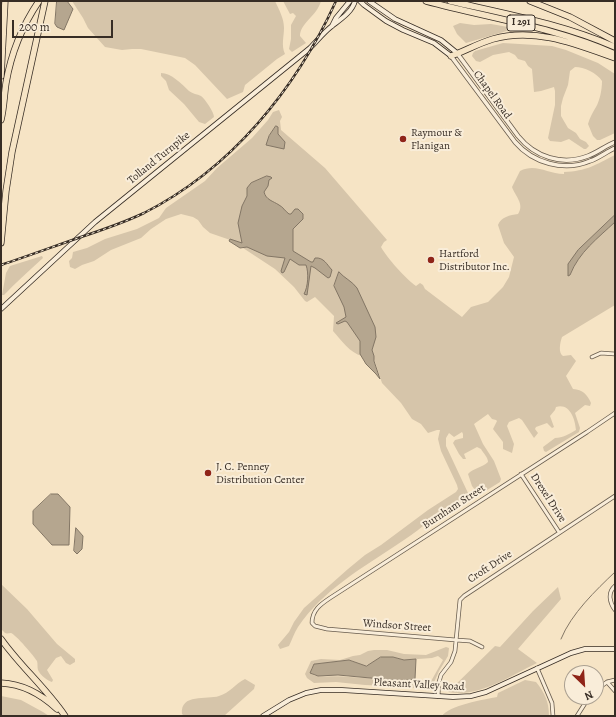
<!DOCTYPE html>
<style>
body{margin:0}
#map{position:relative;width:616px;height:717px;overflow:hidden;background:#f6e4c5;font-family:Alegreya,serif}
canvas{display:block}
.frame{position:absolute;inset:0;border:2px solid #372d25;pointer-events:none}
.north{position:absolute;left:564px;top:665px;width:40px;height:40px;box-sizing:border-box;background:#f9edd9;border:1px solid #aba091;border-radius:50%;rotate:155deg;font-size:11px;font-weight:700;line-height:16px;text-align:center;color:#372d25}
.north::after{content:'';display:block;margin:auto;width:14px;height:18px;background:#8f2418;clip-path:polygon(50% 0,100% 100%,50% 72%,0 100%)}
.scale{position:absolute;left:12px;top:20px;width:101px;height:18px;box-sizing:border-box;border:2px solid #372d25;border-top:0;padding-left:5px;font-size:12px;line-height:14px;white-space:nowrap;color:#372d25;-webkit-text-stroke:3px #f9edd9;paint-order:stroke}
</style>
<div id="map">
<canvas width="616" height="717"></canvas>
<div class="frame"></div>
<div class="north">N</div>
<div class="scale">200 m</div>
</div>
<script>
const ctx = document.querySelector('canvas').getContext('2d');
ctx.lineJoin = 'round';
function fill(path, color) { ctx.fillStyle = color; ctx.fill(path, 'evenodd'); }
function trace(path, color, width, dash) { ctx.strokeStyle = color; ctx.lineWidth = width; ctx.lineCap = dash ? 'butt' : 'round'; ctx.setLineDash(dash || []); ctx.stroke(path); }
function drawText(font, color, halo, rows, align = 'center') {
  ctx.font = font + ' Alegreya,serif'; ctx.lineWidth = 4; ctx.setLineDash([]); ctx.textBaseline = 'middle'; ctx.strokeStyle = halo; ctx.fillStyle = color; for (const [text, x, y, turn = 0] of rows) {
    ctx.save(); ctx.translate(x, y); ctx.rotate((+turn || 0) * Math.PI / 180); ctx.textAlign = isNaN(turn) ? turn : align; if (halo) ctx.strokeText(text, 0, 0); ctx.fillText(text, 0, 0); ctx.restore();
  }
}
const green = new Path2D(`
 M 72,1 L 275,1 C 279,10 284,18 284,28 C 284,37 281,45 285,54 L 277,59 L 245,85 L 243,92 L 227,99 L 195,65 L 185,58 L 141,49 L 132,49 L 122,50 L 105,47 L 88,28 L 83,18 Z
 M 283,1 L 321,1 C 317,16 300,23 300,36 L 306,43 L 292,52 L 289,49 L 291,39 L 291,25 L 296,16 L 293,13 L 290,14 Z
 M 460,23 L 474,25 L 491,24 L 508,27 L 510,28 L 510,30 L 466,43 L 457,34 L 453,26 Z
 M 503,43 L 552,46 L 566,50 L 598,63 L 615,74 L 615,133 L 600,140 L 597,140 L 593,136 L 588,124 C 590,117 593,112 596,107 C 600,100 602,89 602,81 C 597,73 584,67 575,67 L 570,71 L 568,85 L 563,98 L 561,106 L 561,116 L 568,128 L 576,133 L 580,139 L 586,142 L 589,146 L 586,149 L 584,149 L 569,139 L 561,142 L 550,141 L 548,138 L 555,105 L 555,91 L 554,87 L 541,91 L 534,92 L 532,69 L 528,66 L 525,61 L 518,59 L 515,55 L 509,52 L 493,55 L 480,62 L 476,61 L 472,56 L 473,53 L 475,51 Z
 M 161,73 C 171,73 182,84 189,91 C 193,94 197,94 201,96 C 205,99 214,112 214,117 L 205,124 L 199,122 L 184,104 L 169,90 L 166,81 L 161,76 Z
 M 279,110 L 282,117 L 280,121 L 281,130 L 325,168 L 387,240 L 384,242 L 381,247 C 387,258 406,279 416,286 L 420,283 L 423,285 L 425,289 L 462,317 L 471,307 L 488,302 L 503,287 L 509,277 L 514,257 L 504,243 L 498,225 C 501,217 510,215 518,214 C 525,204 515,196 512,187 L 520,171 C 536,163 547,174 564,174 L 564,172 C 587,171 595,165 615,155 L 615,305 L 562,337 C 560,343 558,353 563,356 L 571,355 L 576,361 L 566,376 L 573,389 C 583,390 587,394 591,403 L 590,406 L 585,405 L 575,413 L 580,428 L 579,432 L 546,452 L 544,451 L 543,447 L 555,438 C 563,438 569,434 576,430 C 575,419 570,403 556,407 L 555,410 L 550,416 L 554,427 L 552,428 L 547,423 L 536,427 L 535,429 L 538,433 L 534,438 L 522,420 L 519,418 L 509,422 L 507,426 L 514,444 L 512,453 L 503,449 L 503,442 L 493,429 L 497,421 L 496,420 L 492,419 L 488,414 L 474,424 L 483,444 L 494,461 L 501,479 L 500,482 L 479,495 L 472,486 L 468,474 C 473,468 482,468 488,462 C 488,457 483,453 481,449 L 477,447 L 464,454 L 466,459 L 463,459 L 459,454 L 453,443 L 455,440 L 463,438 L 463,434 L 462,432 L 454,437 L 449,433 L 446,438 L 446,446 L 468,493 L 471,497 L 470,499 C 461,505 454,504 445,509 C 437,514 430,520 423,526 C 416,532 407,538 398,544 C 362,568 323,590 298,627 C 294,633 292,640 289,646 L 280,649 L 278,645 L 289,632 L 294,622 L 304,608 L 348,569 L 365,555 L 381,545 L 428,510 L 456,492 L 458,489 L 457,485 L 441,451 L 438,439 L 440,430 L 437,430 L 428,433 L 421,424 L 412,419 L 401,403 L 382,383 L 374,359 L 360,343 L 362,356 C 350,353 341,340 333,331 L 334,316 L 315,297 L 307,302 L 305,301 L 294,287 L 275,269 L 243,248 L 245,248 L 236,242 L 210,233 L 203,227 L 198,220 L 193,217 L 181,214 L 166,219 L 151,229 L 141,238 L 111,250 L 94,261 L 82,265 L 75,269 L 70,267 L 69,261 L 72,258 L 73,252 L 87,248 L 105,239 L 137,229 L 159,218 L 166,208 L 205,181 L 217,168 L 252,138 L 268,120 L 273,112 Z
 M 42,256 L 43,258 C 30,270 16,282 4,295 L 2,295 L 6,273 L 10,266 Z
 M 1,584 L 27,609 L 57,644 L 75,659 L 75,662 L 70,665 L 66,663 L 61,656 L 56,658 L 47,670 L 53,680 L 52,682 C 47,680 41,676 38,670 C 37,667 38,664 37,661 C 34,656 16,635 11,633 C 9,633 7,634 5,633 L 1,629 Z
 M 558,587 L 561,599 L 518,649 L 537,663 C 510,676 479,698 448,692 L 495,646 L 500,647 L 533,611 Z
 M 446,647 L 449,648 L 448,656 L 439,671 L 432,687 L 430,686 L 430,683 L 443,660 L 438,656 L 432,658 L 404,660 L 393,657 L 382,657 L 365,666 L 350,660 L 316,664 L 311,669 L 313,675 C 323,678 337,675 349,677 L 422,681 L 420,687 L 416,689 L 411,687 L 365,685 L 336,682 L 314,683 L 307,678 L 305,674 L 311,661 L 321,659 L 340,660 L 353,656 L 360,655 L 368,651 L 374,650 L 387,650 L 404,654 L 426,655 Z
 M 245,679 L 255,685 L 254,689 L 224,716 L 184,716 L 182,714 C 180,693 207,700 219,696 C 230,693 235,684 245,679 Z
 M 525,680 L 536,682 C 545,693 549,702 549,716 L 442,716 C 448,706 485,699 497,697 L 498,693 Z
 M 1,696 L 21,700 L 43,712 L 49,716 L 1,716 Z`);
const water = new Path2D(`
 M 57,1 L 67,1 L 73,9 L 64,30 L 57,27 L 55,24 Z
 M 276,126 L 278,127 L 278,134 L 285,142 L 284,149 L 266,145 L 269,136 Z
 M 267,176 L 271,177 L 272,178 L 269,180 L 268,186 L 264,192 C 266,200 273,201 279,205 C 283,207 285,211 289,214 L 291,214 L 295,209 L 298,209 L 303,214 L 303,219 L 293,229 L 293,251 L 311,262 L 313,262 L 315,258 C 324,257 327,265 332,270 L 330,277 L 328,278 L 315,268 L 311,266 L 307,295 L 304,294 C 308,287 309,273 306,265 L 299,265 L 290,259 L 284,272 L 282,273 L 281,271 L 285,258 L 267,256 L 247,247 L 240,248 L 229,241 L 230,239 L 242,243 L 238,223 L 242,206 L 247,196 L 247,188 L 251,183 Z
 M 615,215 L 615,222 C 598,238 579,252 570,275 L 568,276 L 568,264 L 578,250 Z
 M 339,272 C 344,278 352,281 357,288 L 375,327 L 376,337 L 372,350 L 374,356 L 374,361 L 380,379 L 376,374 L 366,364 L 360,354 L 360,341 L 347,322 L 345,321 L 338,324 L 336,323 L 346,317 L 344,307 L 334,286 Z
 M 51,494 L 58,494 L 70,507 L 69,545 L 52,545 L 33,524 L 33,511 Z
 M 76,528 L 83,536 L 82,549 L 77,554 L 74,551 Z
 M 381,657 L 393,657 L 404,660 L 416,659 L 415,679 L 403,681 L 338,675 L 318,676 L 310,673 L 314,664 L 315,664 L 349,660 L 366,666 Z`);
const stream = new Path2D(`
 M 561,639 C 571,614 596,590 615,572`);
const minor = new Path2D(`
 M 592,357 L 601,353 L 615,354
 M 521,474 L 559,532
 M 615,586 C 607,593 610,603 615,610
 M 482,647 L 470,641 L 456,640 L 327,629 L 315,626 L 312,623 C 312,610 321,604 330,598 L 587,432 L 615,413
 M 537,668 L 552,703 L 553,716
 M 607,682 L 615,691
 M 596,690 L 607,682 L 615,680
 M 438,696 L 439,682 L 441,675 L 451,662 L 455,651 L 460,600 L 464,596 L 615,496
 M 577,716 L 589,697`);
const tertiary = new Path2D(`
 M 457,53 L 518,136 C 535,157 562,166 588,156 C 597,153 605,146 615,142
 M 451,56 L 515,142 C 533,163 564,172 590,161 C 599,158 606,152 615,148`);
const secondary = new Path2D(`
 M 360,1 L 364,5 L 386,21 L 403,30 L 434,43 L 451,56
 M 369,1 L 395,19 L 441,40 L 457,53
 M 332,26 L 336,18 L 350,1
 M 1,309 L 95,222 L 310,48 C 317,41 324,32 332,26 C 341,19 352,12 355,1
 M 263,716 L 289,700 L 306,693 L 321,690 L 342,690 L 453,697 L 471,696 L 486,692 L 571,653 L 585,649 L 615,649`);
const motorway = new Path2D(`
 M 426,1 C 489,18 554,27 615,54
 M 450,1 C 506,14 562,24 615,47
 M 530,1 L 570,17 L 615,41
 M 451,56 C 465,51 479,43 493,39 C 535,27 576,44 615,58
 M 1,76 L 5,1
 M 1,120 C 4,108 4,96 6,83 C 11,54 22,26 39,1
 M 1,243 L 6,191 L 12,152 L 45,1
 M 1,639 C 20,666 46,688 65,716
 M 1,683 C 23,684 41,694 57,709`);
const rail = new Path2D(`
 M 1,265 C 28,256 55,246 81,237 C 102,230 123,223 144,213 C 231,169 296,89 336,1`);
const markers = [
 [403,139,4,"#8f2418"],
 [431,260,4,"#8f2418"],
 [208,473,4,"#8f2418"]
];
const shields = [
 [521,23,28]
];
const shieldNames = [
 ["I 291",521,23]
];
const streetNames = [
 ["Chapel Road",492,95,54],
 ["Tolland Turnpike",159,158,-39],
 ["Drexel Drive",548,498,57],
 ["Burnham Street",454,507,-33],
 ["Croft Drive",490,567,-33],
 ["Windsor Street",397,626,4],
 ["Pleasant Valley Road",419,685,3]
];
const poiNames = [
 ["Raymour &",411,133],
 ["Flanigan",411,146],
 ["Hartford",439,254],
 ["Distributor Inc.",439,267],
 ["J. C. Penney",216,467],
 ["Distribution Center",216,480]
];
fill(green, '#d6c5aa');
fill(water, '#b5a68f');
trace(water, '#837665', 1);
trace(stream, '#837665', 1);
trace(minor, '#675b4d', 4.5);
trace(tertiary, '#675b4d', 5);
trace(secondary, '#372d25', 5.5);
trace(motorway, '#372d25', 7);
trace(minor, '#f9edd9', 3);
trace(tertiary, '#f9edd9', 3.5);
trace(secondary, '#f9edd9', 4);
trace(motorway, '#f6e4c5', 5.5);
trace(rail, '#372d25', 2.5);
trace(rail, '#f9edd9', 1, [3]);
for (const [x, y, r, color] of markers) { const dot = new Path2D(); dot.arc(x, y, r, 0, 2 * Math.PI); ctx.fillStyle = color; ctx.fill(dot); trace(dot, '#f9edd9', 1.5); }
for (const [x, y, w] of shields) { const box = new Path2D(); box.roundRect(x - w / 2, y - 8, w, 16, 3); ctx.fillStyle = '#f9edd9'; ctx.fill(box); trace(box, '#372d25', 1); }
drawText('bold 10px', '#372d25', null, shieldNames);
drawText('11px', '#372d25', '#f9edd9', streetNames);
drawText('11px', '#372d25', '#f9edd9', poiNames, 'left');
</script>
